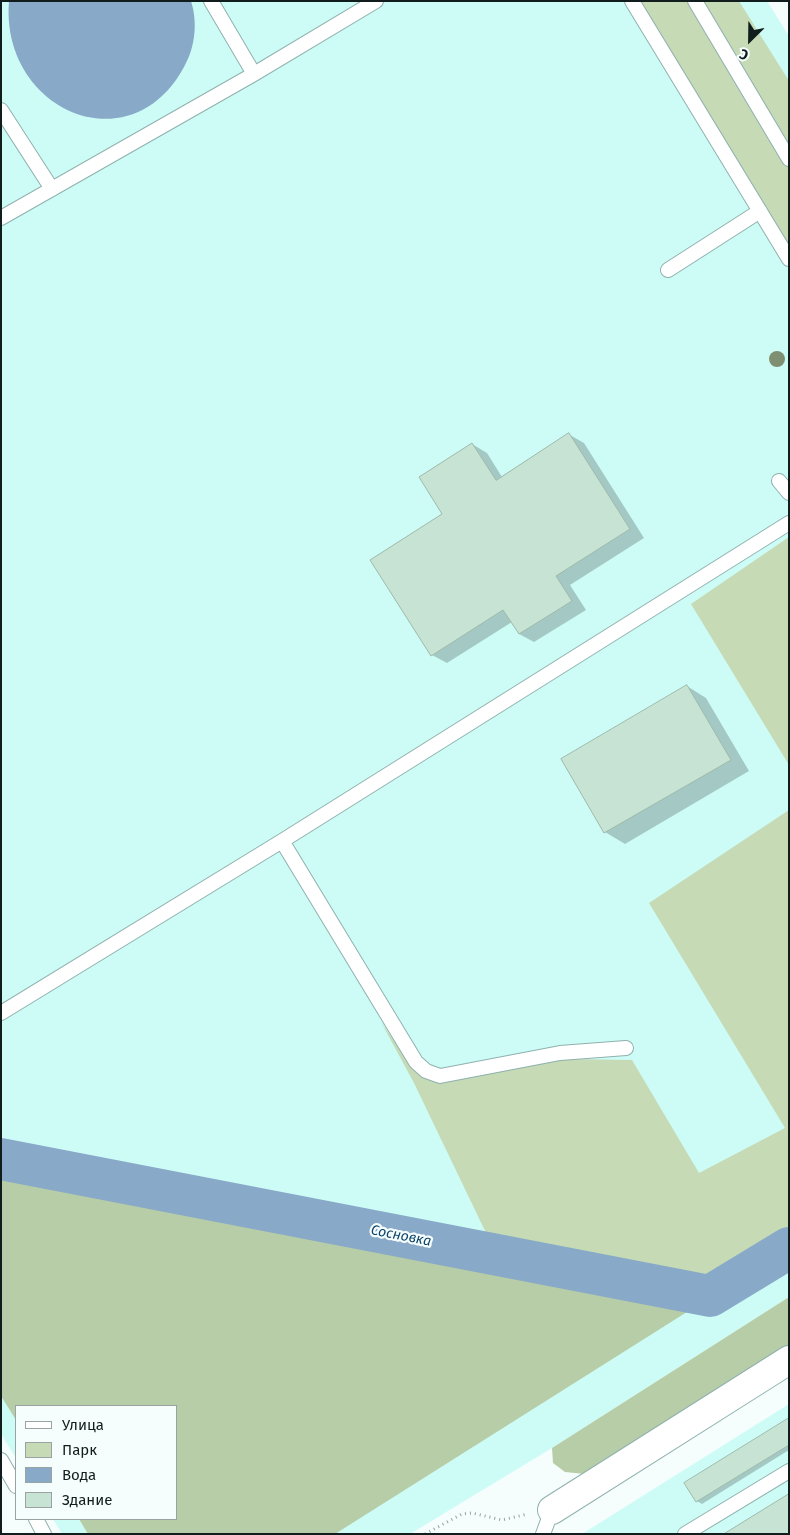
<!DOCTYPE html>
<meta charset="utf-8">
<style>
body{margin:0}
#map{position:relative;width:790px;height:1535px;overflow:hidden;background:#f6fdfd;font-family:"Fira Sans",sans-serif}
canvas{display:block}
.frame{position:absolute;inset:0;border:2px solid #101d1c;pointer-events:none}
.legend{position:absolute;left:15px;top:1405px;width:162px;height:115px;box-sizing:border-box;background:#f6fdfd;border:1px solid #9aa3a3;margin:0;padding:6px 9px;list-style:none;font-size:15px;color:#101d1c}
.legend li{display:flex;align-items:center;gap:10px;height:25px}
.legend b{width:25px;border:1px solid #9aa3a3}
.north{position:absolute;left:725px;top:15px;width:50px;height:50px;-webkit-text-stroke:4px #f6fdfd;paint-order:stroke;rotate:203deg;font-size:14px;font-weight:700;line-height:20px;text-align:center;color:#101d1c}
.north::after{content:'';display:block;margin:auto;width:18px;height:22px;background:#101d1c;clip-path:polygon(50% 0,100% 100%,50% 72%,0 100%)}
</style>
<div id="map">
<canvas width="790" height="1535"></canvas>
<div class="frame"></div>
<ul class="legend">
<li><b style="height:6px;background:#fff"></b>Улица</li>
<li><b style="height:14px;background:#c5dab5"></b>Парк</li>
<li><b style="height:14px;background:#88a9c7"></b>Вода</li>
<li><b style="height:14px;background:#c7e3d3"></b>Здание</li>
</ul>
<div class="north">С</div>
</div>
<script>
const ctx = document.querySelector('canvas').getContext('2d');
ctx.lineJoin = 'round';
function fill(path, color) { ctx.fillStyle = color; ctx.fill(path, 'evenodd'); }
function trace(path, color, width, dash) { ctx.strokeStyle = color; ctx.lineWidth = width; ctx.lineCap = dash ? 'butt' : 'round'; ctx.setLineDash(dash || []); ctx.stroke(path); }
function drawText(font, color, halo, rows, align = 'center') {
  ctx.font = font + ' "Fira Sans",sans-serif'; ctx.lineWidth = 4.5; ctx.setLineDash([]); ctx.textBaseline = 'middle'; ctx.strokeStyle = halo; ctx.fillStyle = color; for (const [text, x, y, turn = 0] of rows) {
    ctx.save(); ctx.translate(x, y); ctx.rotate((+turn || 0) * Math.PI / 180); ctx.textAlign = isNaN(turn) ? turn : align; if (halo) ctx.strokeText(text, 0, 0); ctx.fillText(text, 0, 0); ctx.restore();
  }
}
const built = new Path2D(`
 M 1,1 L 767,1 L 789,36 L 789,1297 L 552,1448 L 410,1534 L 62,1534 L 53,1519 L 176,1519 L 176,1406 L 16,1406 L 16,1458 L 1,1434 Z
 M 789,1404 L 789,1534 L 582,1534 Z`);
const green = new Path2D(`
 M 639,1 L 739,1 L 789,81 L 789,246 Z
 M 789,537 L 789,765 L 691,604 Z
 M 789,810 L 789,1237 L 720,1280 L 488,1237 L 414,1083 L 381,1022 L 407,1060 L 418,1074 L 442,1082 L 568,1059 L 632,1060 L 699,1173 L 785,1128 L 649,903 Z`);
const forest = new Path2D(`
 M 1,1175 L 698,1305 L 335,1534 L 88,1534 L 79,1519 L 176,1519 L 176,1406 L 16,1406 L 16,1420 L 1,1396 Z
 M 789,1297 L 789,1347 L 585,1474 L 565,1472 L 553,1463 L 552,1448 Z`);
const water = new Path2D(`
 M 9,1 L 191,1 C 198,23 195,48 184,67 C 130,167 0,110 9,1 Z`);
const shadow = new Path2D(`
 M 570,435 L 584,443 L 644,538 L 570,585 L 586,610 L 534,642 L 519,634 L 512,622 L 447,663 L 432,655 L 444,514 L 472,444 L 487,453 L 502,477 Z
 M 687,686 L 706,698 L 749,771 L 625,844 L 605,832 L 562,759 Z
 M 789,1420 L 789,1450 L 702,1504 L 697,1501 Z`);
const river = new Path2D(`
 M 1,1159 L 710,1296 L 789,1248`);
const building = new Path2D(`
 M 569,433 L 630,529 L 556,576 L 572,601 L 519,634 L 503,610 L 431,656 L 370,560 L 442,514 L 419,477 L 472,443 L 496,480 Z
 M 687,685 L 731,760 L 604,833 L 561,759 Z
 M 789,1418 L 789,1445 L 696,1502 L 684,1483 Z
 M 789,1494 L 789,1534 L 724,1534 Z`);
const path = new Path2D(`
 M 425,1534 L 462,1514 L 472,1513 L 502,1520 L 528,1514`);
const service = new Path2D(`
 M 211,1 L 254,74
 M 632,1 L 789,259
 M 695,1 L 789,159
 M 1,110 L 52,189
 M 1,218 L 254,74 L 376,1
 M 668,270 L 760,211
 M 779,481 L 789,493
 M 282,841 L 416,1062 L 426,1071 L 440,1076 L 560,1053 L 626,1048
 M 1,1013 L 282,841 L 789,523
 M 1,1460 L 16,1486
 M 36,1519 L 44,1534
 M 543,1534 L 552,1510
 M 685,1534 L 789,1471`);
const minor = new Path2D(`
 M 552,1510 L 789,1360`);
const trees = [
 [777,359]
];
const waterNames = [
 ["Сосновка",401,1236,11]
];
fill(built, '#cdfcf7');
fill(green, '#c5dab5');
fill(forest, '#b7cda7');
fill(water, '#88a9c7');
fill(shadow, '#0003');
trace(river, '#88a9c7', 42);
fill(building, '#c7e3d3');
trace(building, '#9fbaaa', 1);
trace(service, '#8fb1ae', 16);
trace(minor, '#8fb1ae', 30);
trace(path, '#98a1a1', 3, [1, 4]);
trace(service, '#fff', 14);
trace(minor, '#fff', 28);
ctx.fillStyle = '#7f9072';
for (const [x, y] of trees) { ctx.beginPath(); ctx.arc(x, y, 8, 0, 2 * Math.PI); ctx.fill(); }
drawText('italic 14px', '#0c446b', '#f6fdfd', waterNames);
</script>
